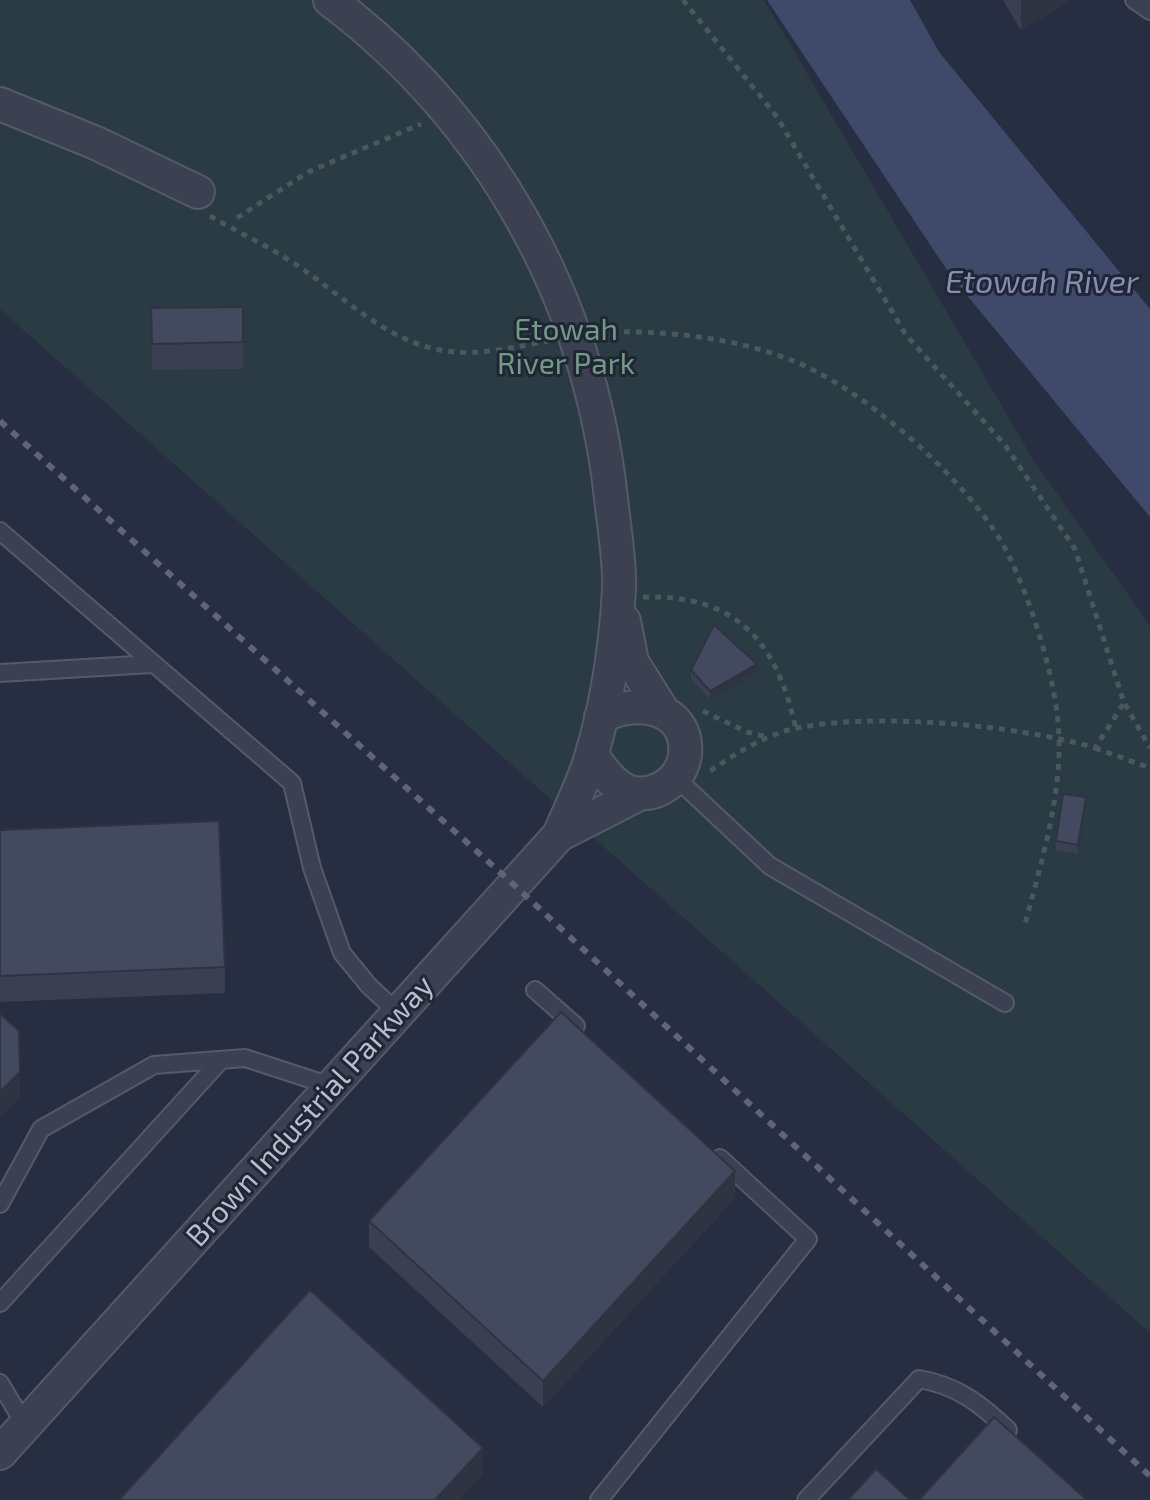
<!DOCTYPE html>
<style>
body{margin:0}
canvas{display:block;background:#282e42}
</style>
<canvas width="1150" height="1500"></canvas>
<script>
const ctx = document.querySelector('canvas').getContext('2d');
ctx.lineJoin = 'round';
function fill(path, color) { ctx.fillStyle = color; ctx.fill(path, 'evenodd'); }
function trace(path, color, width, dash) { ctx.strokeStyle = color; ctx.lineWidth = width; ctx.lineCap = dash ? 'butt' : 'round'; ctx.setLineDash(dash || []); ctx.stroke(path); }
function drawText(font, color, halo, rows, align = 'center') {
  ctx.font = font + ' "Exo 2",sans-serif'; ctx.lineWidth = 6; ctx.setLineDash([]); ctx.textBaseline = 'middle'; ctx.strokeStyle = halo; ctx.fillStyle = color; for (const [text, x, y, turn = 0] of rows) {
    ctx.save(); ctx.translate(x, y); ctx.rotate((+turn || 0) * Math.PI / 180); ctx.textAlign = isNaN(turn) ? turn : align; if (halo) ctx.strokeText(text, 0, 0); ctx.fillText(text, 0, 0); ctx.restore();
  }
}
const green = new Path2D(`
 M 0,0 L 764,0 L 1034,461 L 1150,626 L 1150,1333 L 0,309 Z`);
const water = new Path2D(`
 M 767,0 L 910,0 L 939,52 L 1150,309 L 1150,517 L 951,276 Z`);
const path = new Path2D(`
 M 683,0 L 777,117 L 906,335 L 1005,445 L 1075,549 L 1124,703 L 1095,748 C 1020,725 861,710 785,731 C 757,740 734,755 710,771
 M 210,216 C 238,232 268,246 295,264 C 341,294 384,340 440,350 C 476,357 514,347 549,341
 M 237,218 L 308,172 L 421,124
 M 600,332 C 661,330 729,337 786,358 C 861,385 974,484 1009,556 C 1033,606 1057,682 1059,737 C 1061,800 1040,867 1024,928
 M 643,597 C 738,594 777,643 796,729
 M 1125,704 L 1150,748
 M 703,711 L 747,732 L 767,737
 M 1095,748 L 1150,768`);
const service = new Path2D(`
 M 1134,0 L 1150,11
 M 0,531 L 292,783 L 312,868 L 342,953 L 369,986 L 398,1013
 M 0,673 L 152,664
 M 675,777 L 770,866 L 1005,1003
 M 535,990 L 576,1026
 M 0,1204 L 41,1129 L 154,1065 L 245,1058 L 331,1086
 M 0,1303 L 221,1060
 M 0,1383 L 25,1425
 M 599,1500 L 808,1239 L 720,1158
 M 806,1500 L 919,1379 C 956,1385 981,1404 1008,1430`);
const minor = new Path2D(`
 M 330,0 C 490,121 589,299 611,498 C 614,528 620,559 619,589 C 616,644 607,704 591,757 C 583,784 570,809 559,835
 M 0,104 L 96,143 L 198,192
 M 624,621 L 632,662 L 662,710
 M 592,755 C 600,767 608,779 620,787 C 646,804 681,785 685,755 C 690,705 633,698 601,717
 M 0,1453 L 559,835 L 639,794`);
const rail = new Path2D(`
 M 0,421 L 513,884 L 1150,1476`);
const wall = new Path2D(`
 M 1003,0 L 1071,0 L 1021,30 Z
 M 243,307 L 243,369 L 152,370 L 151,308 Z
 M 691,670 L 757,673 L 710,700 L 691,679 Z
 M 1086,806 L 1078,854 L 1056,850 L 1056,841 Z
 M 0,830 L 225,967 L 225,993 L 0,1002 Z
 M 735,1198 L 543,1407 L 369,1247 L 369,1221 Z`);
const shadedWall = new Path2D(`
 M 1021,0 L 1071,0 L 1021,30 Z
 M 757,664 L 757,673 L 710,700 L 710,691 Z
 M 1086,797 L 1086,806 L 1078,854 L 1078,845 Z
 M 20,1072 L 20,1098 L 0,1118 L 0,1092 Z
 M 735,1171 L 735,1198 L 543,1407 L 543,1381 Z
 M 483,1448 L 483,1474 L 459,1500 L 435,1500 Z`);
const building = new Path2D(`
 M 243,307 L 243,342 L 152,344 L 151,308 Z
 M 714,625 L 757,664 L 710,691 L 691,670 Z
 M 1063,794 L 1086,797 L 1078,845 L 1056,841 Z
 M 219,821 L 225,967 L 0,976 L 0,830 Z
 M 561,1012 L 735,1171 L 543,1381 L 369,1221 Z
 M 0,1014 L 19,1031 L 20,1072 L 0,1092 Z
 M 310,1290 L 483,1448 L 435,1500 L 119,1500 Z
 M 994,1417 L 1087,1500 L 919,1500 Z
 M 876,1469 L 910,1500 L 848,1500 Z`);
const parkNames = [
 ["Etowah",566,330],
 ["River Park",566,364]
];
const streetNames = [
 ["Brown Industrial Parkway",310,1111,-48]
];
const waterNames = [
 ["Etowah River",1042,282]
];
fill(green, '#2a3b43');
fill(water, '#3f496a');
trace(service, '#555969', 20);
trace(minor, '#555969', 36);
trace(path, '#49585f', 5, [6, 6]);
trace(service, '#3c4152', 16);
trace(minor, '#3c4152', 32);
trace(rail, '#5f6478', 6, [8, 8]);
fill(wall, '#3a3f52');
fill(shadedWall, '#2f3342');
fill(building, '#43495f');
trace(building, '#2f3342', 2);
drawText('30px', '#729b83', '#212637', parkNames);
drawText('30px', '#babdcb', '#212637', streetNames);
drawText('italic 32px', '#838eb1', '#212637', waterNames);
</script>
